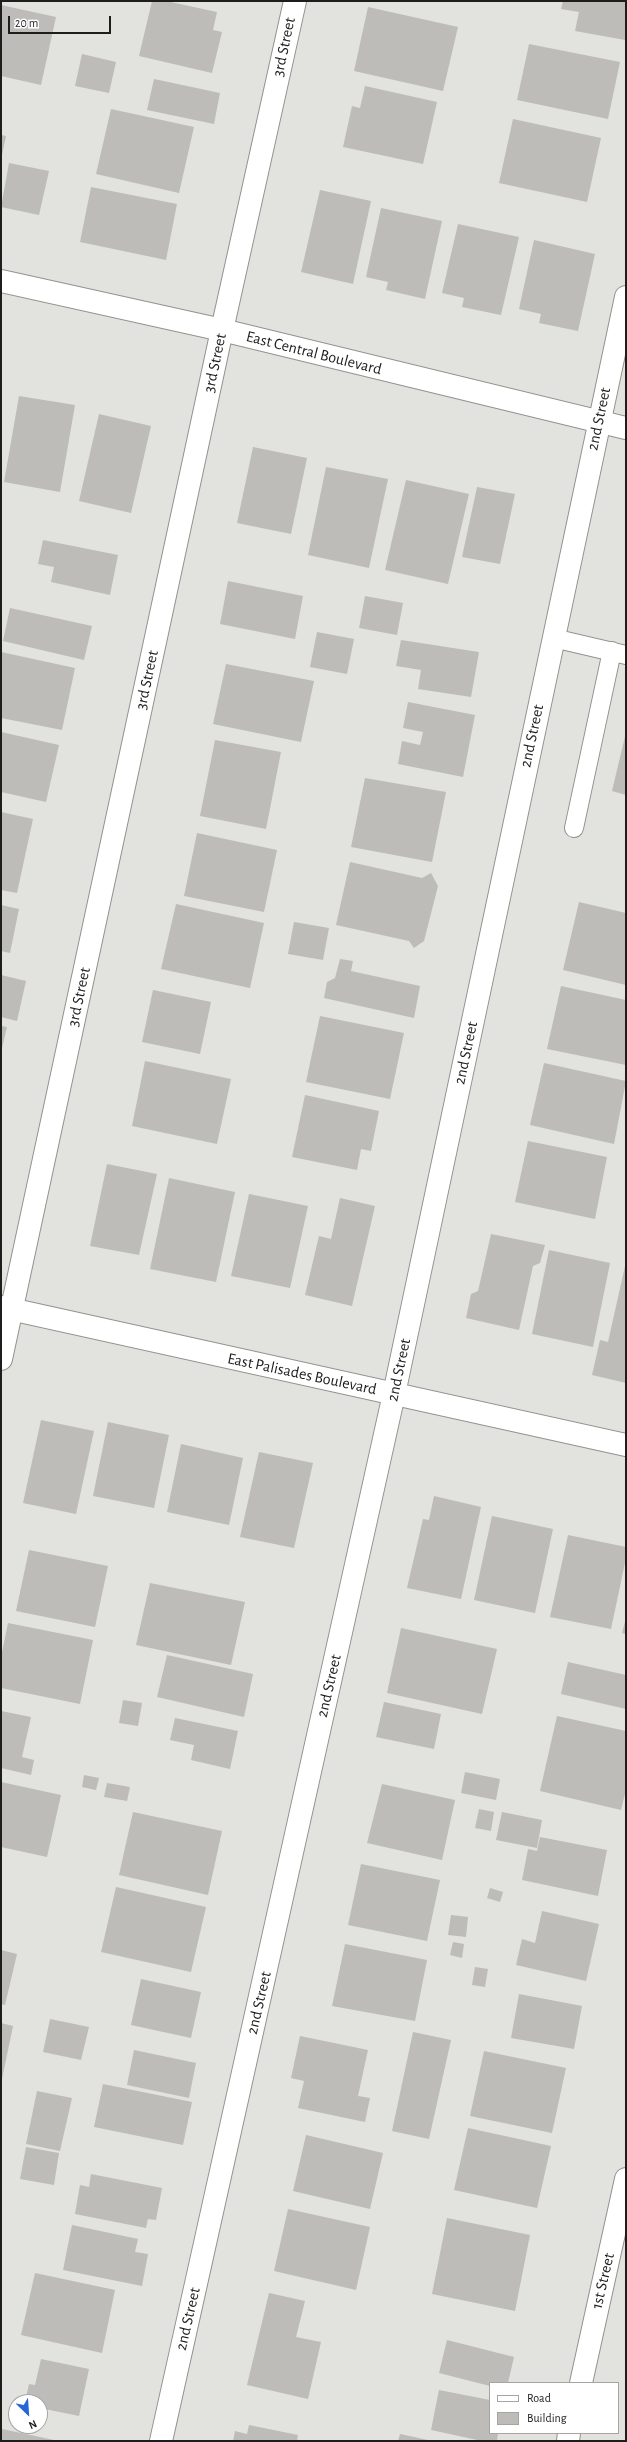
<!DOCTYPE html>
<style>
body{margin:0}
#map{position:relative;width:627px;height:2442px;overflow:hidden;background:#e2e2de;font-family:"Alegreya Sans",sans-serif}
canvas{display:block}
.frame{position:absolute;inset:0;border:2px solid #1d1d1c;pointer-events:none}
.legend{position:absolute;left:489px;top:2382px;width:130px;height:52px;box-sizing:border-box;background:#fff;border:1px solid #a5a5a4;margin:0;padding:5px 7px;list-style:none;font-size:12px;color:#1d1d1c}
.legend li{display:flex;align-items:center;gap:8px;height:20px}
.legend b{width:20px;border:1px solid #a5a5a4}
.north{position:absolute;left:8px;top:2394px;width:40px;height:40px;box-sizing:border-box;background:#fff;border:1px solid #a5a5a4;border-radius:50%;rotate:155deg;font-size:11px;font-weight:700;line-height:16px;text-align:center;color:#1d1d1c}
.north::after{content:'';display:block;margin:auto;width:14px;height:18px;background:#2567d3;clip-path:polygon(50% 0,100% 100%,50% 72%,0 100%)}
.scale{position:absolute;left:8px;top:16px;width:103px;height:18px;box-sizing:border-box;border:2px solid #1d1d1c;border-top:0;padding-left:5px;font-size:12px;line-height:14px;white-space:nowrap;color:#1d1d1c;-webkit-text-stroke:3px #fff;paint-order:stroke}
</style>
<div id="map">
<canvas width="627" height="2442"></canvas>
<div class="frame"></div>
<ul class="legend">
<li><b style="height:5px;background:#fff"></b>Road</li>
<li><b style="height:11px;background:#bdbcb8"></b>Building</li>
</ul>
<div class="north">N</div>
<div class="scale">20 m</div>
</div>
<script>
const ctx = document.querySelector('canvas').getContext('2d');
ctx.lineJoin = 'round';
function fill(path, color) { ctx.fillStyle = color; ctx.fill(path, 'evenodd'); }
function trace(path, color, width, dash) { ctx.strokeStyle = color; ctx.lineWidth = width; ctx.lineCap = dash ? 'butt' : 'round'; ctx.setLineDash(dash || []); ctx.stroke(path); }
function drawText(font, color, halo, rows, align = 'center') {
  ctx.font = font + ' "Alegreya Sans",sans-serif'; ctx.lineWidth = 3; ctx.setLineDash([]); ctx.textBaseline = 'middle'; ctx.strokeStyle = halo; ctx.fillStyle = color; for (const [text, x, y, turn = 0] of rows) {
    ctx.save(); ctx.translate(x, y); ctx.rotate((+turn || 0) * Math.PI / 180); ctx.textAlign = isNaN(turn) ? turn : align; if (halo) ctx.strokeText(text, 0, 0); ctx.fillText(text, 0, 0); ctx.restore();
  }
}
const building = new Path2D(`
 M 152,1 L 166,1 L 217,12 L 213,30 L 222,32 L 212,73 L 139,56 Z
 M 563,1 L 626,1 L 625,40 L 575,31 L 579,12 L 561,9 Z
 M 1,5 L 56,17 L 41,85 L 1,76 Z
 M 368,7 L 458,27 L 443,91 L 354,71 Z
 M 529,44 L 620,62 L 608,119 L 517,100 Z
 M 82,54 L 116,62 L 109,93 L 75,86 Z
 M 154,79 L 220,93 L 214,124 L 147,110 Z
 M 365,86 L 437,102 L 423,164 L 343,147 L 352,106 L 360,108 Z
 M 111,109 L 194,127 L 179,193 L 96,174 Z
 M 513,119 L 601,138 L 587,202 L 499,183 Z
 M 1,135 L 6,136 L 2,155 L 1,154 Z
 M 9,163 L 49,171 L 39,215 L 1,207 Z
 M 91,187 L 177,204 L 166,260 L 80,242 Z
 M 320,190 L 371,201 L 353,284 L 301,272 Z
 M 381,208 L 442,221 L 425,299 L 386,290 L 388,282 L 366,277 Z
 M 458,224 L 519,237 L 501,315 L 462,307 L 464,298 L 442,293 Z
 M 534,240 L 595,254 L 578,331 L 539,323 L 541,314 L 519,309 Z
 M 19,396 L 75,405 L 60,492 L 4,482 Z
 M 99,414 L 151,426 L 131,513 L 79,501 Z
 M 253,447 L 307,458 L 291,534 L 237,523 Z
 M 326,467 L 388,479 L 369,568 L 308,555 Z
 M 406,480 L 469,494 L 448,584 L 385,570 Z
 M 477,487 L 515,494 L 500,564 L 462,557 Z
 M 43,540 L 118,555 L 110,595 L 51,582 L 54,567 L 38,564 Z
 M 228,581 L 303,596 L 295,639 L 220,624 Z
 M 365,596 L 403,603 L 397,635 L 359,628 Z
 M 10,608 L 92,626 L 84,660 L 3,641 Z
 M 317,632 L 354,639 L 347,674 L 310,667 Z
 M 401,640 L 479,652 L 471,697 L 418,689 L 421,670 L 396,666 Z
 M 1,652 L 75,668 L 62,730 L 1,718 Z
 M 226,664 L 314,681 L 301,742 L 213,724 Z
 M 408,702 L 475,715 L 463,777 L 398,764 L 402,741 L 420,745 L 423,732 L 403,728 Z
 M 1,732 L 59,745 L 46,802 L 1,792 Z
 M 626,732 L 626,795 L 612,791 Z
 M 215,740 L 281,752 L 266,829 L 200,816 Z
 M 365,778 L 446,792 L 432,862 L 351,847 Z
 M 1,812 L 33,819 L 17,893 L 1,890 Z
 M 197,833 L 277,850 L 264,912 L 184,896 Z
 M 350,862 L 422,878 L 431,873 L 438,886 L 424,941 L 414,948 L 409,941 L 336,925 Z
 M 579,902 L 626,913 L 626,985 L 563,970 Z
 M 176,904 L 264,923 L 250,988 L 161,969 Z
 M 1,905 L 19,909 L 10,953 L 1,951 Z
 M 294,922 L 329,928 L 323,960 L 288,954 Z
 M 340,959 L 353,961 L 351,971 L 420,986 L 414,1018 L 324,998 L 327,982 L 335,978 Z
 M 1,975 L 26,981 L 17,1021 L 1,1017 Z
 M 561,986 L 626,1000 L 626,1065 L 547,1049 Z
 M 153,990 L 211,1002 L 200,1054 L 142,1042 Z
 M 320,1016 L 404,1033 L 390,1099 L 306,1082 Z
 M 1,1026 L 7,1027 L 2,1048 L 1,1048 Z
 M 145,1061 L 231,1079 L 217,1144 L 132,1126 Z
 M 544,1063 L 626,1081 L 614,1144 L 530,1125 Z
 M 305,1095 L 379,1111 L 371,1151 L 361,1149 L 357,1170 L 292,1157 Z
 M 528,1141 L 607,1157 L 595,1219 L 515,1202 Z
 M 107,1164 L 157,1174 L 139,1255 L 90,1246 Z
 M 169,1178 L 235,1192 L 216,1282 L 150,1269 Z
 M 249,1194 L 308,1206 L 290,1288 L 231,1276 Z
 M 340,1198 L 375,1206 L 352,1306 L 305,1295 L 319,1236 L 331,1239 Z
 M 491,1234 L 545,1245 L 540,1263 L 533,1266 L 519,1330 L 466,1318 L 471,1294 L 478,1291 Z
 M 549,1250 L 610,1263 L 593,1347 L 532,1334 Z
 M 625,1266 L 626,1266 L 626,1383 L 592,1375 L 600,1340 L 608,1342 Z
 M 41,1420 L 94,1431 L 76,1514 L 23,1503 Z
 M 108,1422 L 169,1435 L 154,1508 L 93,1496 Z
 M 181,1444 L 243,1458 L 229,1525 L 167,1512 Z
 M 259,1452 L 313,1463 L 294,1548 L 240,1537 Z
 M 434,1496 L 481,1507 L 461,1599 L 407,1588 L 423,1519 L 429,1520 Z
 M 492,1516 L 553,1529 L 535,1613 L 474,1600 Z
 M 568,1535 L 626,1547 L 626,1558 L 611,1629 L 550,1617 Z
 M 29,1550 L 108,1566 L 95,1627 L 16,1611 Z
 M 150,1583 L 245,1602 L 231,1665 L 136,1645 Z
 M 626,1618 L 626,1634 L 622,1633 Z
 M 8,1623 L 93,1640 L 80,1704 L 1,1688 L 1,1657 Z
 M 401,1628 L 497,1649 L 482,1714 L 387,1693 Z
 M 167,1655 L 253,1674 L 244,1717 L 157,1697 Z
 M 568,1662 L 626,1675 L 626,1709 L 561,1694 Z
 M 123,1700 L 142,1703 L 138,1726 L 119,1723 Z
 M 384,1702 L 441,1714 L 434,1749 L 376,1737 Z
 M 1,1711 L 31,1717 L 22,1757 L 34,1760 L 31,1775 L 1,1768 Z
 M 557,1716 L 626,1731 L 626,1790 L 621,1810 L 540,1791 Z
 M 175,1718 L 238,1731 L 230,1769 L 191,1760 L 194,1745 L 170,1740 Z
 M 465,1772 L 500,1779 L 496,1800 L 461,1793 Z
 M 84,1775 L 99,1778 L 96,1790 L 82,1787 Z
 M 1,1782 L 61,1795 L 47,1857 L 1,1847 Z
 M 107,1783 L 130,1787 L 127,1801 L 104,1797 Z
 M 382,1784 L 455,1800 L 442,1860 L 367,1843 Z
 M 479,1809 L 494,1812 L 491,1831 L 475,1828 Z
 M 133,1812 L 222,1831 L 208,1895 L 119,1875 Z
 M 502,1812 L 542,1820 L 537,1848 L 496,1840 Z
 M 540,1837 L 607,1850 L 598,1896 L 522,1880 L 528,1849 L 537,1851 Z
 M 361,1864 L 440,1880 L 427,1941 L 348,1925 Z
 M 116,1887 L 206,1907 L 191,1972 L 101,1952 Z
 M 490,1888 L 503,1892 L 500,1902 L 487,1898 Z
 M 542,1911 L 599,1924 L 586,1981 L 516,1965 L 522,1939 L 535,1943 Z
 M 451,1915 L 468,1917 L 466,1937 L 448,1935 Z
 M 453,1942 L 464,1944 L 462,1958 L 450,1955 Z
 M 345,1944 L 427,1960 L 415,2021 L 332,2006 Z
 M 1,1950 L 17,1954 L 5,2005 L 1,2004 Z
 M 475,1967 L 488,1969 L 485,1987 L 472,1985 Z
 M 141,1979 L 201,1992 L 191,2038 L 131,2025 Z
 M 519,1994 L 582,2006 L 574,2049 L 511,2038 Z
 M 50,2019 L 89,2027 L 81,2060 L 43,2052 Z
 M 1,2023 L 13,2026 L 2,2079 L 1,2079 Z
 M 413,2032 L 451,2040 L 429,2139 L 392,2131 Z
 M 300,2036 L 368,2050 L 358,2096 L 370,2098 L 365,2122 L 298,2108 L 304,2081 L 291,2078 Z
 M 134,2050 L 196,2063 L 189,2098 L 127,2085 Z
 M 484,2051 L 566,2068 L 552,2133 L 470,2116 Z
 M 103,2084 L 192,2102 L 183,2145 L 94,2127 Z
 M 37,2091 L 72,2098 L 60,2151 L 26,2144 Z
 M 468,2128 L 551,2146 L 537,2208 L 454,2190 Z
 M 306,2135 L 383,2153 L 370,2209 L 293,2191 Z
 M 26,2147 L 59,2153 L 54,2185 L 20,2179 Z
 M 91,2174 L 162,2188 L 156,2220 L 148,2219 L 146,2228 L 75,2214 L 80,2185 L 89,2187 Z
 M 288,2209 L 370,2227 L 356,2290 L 274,2271 Z
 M 447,2218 L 530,2235 L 515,2311 L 432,2294 Z
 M 72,2225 L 138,2239 L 135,2252 L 148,2254 L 142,2286 L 63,2270 Z
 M 35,2273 L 115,2290 L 102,2353 L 21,2335 Z
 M 269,2293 L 305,2301 L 296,2337 L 321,2342 L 308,2399 L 247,2385 Z
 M 447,2340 L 514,2357 L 508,2383 L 490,2383 L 490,2386 L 439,2373 Z
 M 41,2359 L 89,2369 L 79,2416 L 40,2408 L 40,2402 L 25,2402 L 29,2384 L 35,2385 Z
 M 439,2390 L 490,2400 L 490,2433 L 498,2433 L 497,2441 L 482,2441 L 431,2430 Z
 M 249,2425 L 298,2435 L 297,2441 L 233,2441 L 235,2431 L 247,2434 Z
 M 2,2429 L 54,2440 L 54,2441 L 1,2441 Z
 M 400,2434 L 428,2440 L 428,2441 L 398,2441 Z`);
const service = new Path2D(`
 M 553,638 L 626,655
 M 574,828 L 612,651`);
const minor = new Path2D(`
 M 1,1307 L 626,1445
 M 1,1359 L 222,330 L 295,1
 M 581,2383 L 626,2179
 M 161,2441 L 394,1394 L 626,297
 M 568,2441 L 569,2433`);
const secondary = new Path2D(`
 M 1,281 L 222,330 L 626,428`);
const streetNames = [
 ["3rd Street",284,47,-78],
 ["East Central Boulevard",314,353,14],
 ["3rd Street",215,363,-78],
 ["2nd Street",599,419,-78],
 ["3rd Street",147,680,-78],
 ["2nd Street",532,736,-78],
 ["3rd Street",79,997,-78],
 ["2nd Street",466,1053,-78],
 ["2nd Street",399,1370,-78],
 ["East Palisades Boulevard",302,1374,12],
 ["2nd Street",329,1686,-77],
 ["2nd Street",259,2003,-77],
 ["1st Street",603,2281,-77],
 ["2nd Street",188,2319,-77]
];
fill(building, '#bdbcb8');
trace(service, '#93928f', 20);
trace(minor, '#93928f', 24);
trace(secondary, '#93928f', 24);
trace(service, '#fff', 18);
trace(minor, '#fff', 22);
trace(secondary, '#fff', 22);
drawText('16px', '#1d1d1c', '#fff', streetNames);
</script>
